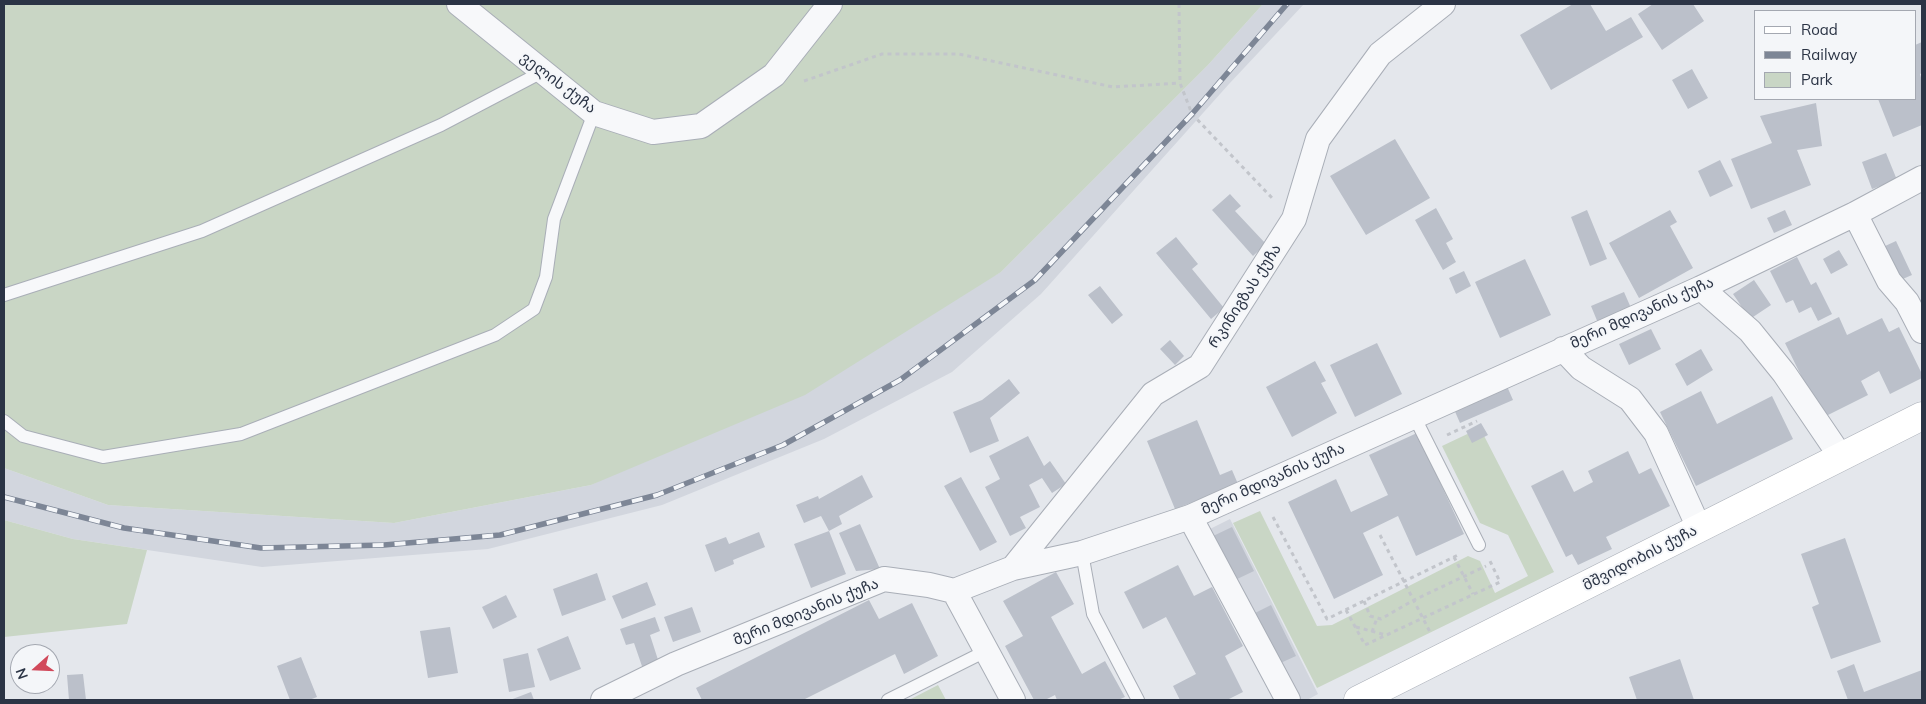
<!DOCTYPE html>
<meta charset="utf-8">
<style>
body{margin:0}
#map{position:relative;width:1926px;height:704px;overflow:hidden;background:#e4e7ec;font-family:Mulish,sans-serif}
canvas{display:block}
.frame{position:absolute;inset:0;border:5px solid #2b3445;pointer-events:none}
.legend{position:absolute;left:1754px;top:10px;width:162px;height:90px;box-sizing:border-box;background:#f4f6f9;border:1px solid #a4a8b1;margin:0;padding:6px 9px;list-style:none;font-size:15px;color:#2b3445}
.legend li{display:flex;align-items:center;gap:10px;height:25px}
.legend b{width:25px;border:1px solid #a4a8b1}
.north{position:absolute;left:10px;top:644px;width:50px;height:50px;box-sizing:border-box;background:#f4f6f9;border:1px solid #a4a8b1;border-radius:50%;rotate:250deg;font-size:14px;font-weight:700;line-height:20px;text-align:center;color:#2b3445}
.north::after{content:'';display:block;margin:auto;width:18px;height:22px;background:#d1495b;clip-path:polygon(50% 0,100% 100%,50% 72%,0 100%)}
</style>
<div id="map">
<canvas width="1926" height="704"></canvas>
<div class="frame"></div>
<ul class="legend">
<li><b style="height:6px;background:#fff"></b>Road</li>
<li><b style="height:6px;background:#7d8696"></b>Railway</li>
<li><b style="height:14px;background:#c9d6c5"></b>Park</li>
</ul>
<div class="north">N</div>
</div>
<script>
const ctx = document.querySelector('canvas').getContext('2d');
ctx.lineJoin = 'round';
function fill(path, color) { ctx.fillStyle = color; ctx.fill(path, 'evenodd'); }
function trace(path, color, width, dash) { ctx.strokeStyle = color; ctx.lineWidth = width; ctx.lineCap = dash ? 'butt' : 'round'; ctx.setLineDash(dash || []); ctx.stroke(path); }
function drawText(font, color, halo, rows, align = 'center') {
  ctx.font = font + ' Mulish,"Noto Sans Georgian",sans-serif'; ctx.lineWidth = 4; ctx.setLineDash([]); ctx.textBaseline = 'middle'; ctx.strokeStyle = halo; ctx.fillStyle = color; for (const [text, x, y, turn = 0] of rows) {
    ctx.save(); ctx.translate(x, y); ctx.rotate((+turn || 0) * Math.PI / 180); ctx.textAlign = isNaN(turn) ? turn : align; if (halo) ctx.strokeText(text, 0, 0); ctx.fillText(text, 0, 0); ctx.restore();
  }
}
const built = new Path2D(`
 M 1263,4 L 1304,4 L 1229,84 L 1041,294 L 952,372 L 824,439 L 662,505 L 488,549 L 262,567 L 73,539 L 4,520 L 4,468 L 108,505 L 394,523 L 591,485 L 1001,272 L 1208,65 Z
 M 1230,519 L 1318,694 L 1307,700 L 1293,700 L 1204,532 Z`);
const green = new Path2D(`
 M 4,4 L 1263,4 L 1208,65 L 1001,272 L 805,395 L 591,485 L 394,523 L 108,505 L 4,468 Z
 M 1480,428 L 1554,572 L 1317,688 L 1233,523 L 1260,511 L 1317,626 L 1332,625 L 1468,556 L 1480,561 L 1495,593 L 1528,576 L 1508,535 L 1480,523 L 1442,446 Z
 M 4,520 L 73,539 L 147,550 L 127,624 L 4,637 Z
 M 938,685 L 946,700 L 909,700 Z`);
const building = new Path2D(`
 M 1573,4 L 1590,4 L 1606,31 L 1631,17 L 1643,37 L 1551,90 L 1520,35 Z
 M 1653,4 L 1693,4 L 1704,21 L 1662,50 L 1638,14 Z
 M 1922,42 L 1922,73 L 1920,74 L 1922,81 L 1922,125 L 1893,137 L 1878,99 L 1915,99 L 1915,45 Z
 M 1692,69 L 1708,98 L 1688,109 L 1672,80 Z
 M 1816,103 L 1822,146 L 1797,150 L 1811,185 L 1751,209 L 1731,159 L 1772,143 L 1760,116 Z
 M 1395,139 L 1430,198 L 1366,235 L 1330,176 Z
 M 1886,153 L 1897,180 L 1872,189 L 1862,162 Z
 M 1720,160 L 1733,186 L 1710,197 L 1698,171 Z
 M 1230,194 L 1241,206 L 1235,211 L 1266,244 L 1253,256 L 1212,210 Z
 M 1436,208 L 1453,239 L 1446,243 L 1456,262 L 1443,270 L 1415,220 Z
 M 1587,210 L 1607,259 L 1590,266 L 1571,217 Z
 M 1670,210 L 1677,222 L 1670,226 L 1693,268 L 1639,298 L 1609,243 Z
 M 1785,210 L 1792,225 L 1774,233 L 1767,218 Z
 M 1176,237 L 1198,264 L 1192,269 L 1224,308 L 1211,319 L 1156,253 Z
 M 1896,241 L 1912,275 L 1898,281 L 1883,247 Z
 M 1839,250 L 1848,265 L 1831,274 L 1823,259 Z
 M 1797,257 L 1811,285 L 1816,282 L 1832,314 L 1818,321 L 1811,307 L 1799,313 L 1793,300 L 1786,303 L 1770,271 Z
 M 1525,259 L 1551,315 L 1500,338 L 1475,282 Z
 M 1464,271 L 1471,286 L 1456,294 L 1449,278 Z
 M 1754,280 L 1771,305 L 1750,319 L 1733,294 Z
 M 1100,286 L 1123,315 L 1112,324 L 1088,295 Z
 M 1624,292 L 1631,308 L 1598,323 L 1591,306 Z
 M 1839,317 L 1847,335 L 1882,318 L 1889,332 L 1899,327 L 1922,374 L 1922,378 L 1890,394 L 1879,371 L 1861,381 L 1868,395 L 1822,418 L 1785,343 Z
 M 1651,329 L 1661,349 L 1629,365 L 1619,344 Z
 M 1170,340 L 1184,356 L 1175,365 L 1160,349 Z
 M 1377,343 L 1402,394 L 1355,417 L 1330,365 Z
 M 1701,349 L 1713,370 L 1687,386 L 1675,364 Z
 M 1315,361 L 1326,381 L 1321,383 L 1337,413 L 1292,437 L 1266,387 Z
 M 1009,379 L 1020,393 L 990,418 L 999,441 L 970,453 L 953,412 L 982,400 Z
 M 1506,384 L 1513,400 L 1460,423 L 1453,407 Z
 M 1701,391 L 1717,424 L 1772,396 L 1793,439 L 1696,486 L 1660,412 Z
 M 1197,420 L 1220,475 L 1232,470 L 1238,484 L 1175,509 L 1147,441 Z
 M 1481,423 L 1488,435 L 1472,443 L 1466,431 Z
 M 1417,433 L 1464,534 L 1416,556 L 1398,516 L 1363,533 L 1383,575 L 1334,599 L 1288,502 L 1336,479 L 1351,512 L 1388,495 L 1369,455 Z
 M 1028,436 L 1044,466 L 1050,461 L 1066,484 L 1052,493 L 1042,478 L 1029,485 L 1040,507 L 1020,517 L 1026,528 L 1010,536 L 985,487 L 1000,479 L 989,456 Z
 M 1628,451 L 1639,474 L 1651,468 L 1670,506 L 1606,537 L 1612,549 L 1578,565 L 1572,554 L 1566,557 L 1531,486 L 1563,470 L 1574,492 L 1593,482 L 1588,471 Z
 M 862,475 L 873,497 L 839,516 L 842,524 L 829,531 L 821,516 L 804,523 L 796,505 L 818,496 L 819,499 Z
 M 961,477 L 997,542 L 980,551 L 944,486 Z
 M 860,524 L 880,569 L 856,571 L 839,533 Z
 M 1232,527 L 1254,571 L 1233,581 L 1211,537 Z
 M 829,531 L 846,574 L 811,588 L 794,544 Z
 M 759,532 L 765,547 L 733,560 L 734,564 L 715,572 L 705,545 L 726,537 L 729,544 Z
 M 1845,538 L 1881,642 L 1831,659 L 1812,607 L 1819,604 L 1801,554 Z
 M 1178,565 L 1194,596 L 1212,587 L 1243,646 L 1225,656 L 1243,692 L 1227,700 L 1180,700 L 1173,686 L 1196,674 L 1166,617 L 1143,629 L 1124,592 Z
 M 1056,572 L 1074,604 L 1051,617 L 1082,674 L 1105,661 L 1125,697 L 1118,700 L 1057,700 L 1055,695 L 1045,700 L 1034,700 L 1005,646 L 1023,636 L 1003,601 Z
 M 597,573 L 606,600 L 562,616 L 553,589 Z
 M 647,582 L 656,605 L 622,619 L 612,596 Z
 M 506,595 L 517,617 L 493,629 L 482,607 Z
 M 869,600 L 879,619 L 912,603 L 938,656 L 904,674 L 895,654 L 803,700 L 702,700 L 696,688 Z
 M 1271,605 L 1296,656 L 1276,665 L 1251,615 Z
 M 692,607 L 701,632 L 673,642 L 664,617 Z
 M 655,617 L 660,631 L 650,635 L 660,666 L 644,672 L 634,643 L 626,645 L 620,629 Z
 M 450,627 L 458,673 L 428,678 L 420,631 Z
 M 568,636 L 581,669 L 550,681 L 537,649 Z
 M 528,653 L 535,687 L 509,692 L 503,659 Z
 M 301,657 L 317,697 L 309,700 L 290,700 L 277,666 Z
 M 1680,659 L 1694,700 L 1637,700 L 1629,677 Z
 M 1854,664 L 1864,692 L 1922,670 L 1922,700 L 1848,700 L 1837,671 Z
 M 83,674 L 86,700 L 69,700 L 67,675 Z
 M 531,692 L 534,700 L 510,700 Z`);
const path = new Path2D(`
 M 1179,4 L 1180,83 L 1192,114 L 1273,199
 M 804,81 L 882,54 L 959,54 L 1113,87 L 1180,83
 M 1447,435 L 1477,421
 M 1273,517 L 1327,619 L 1460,554
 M 1380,535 L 1430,632
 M 1454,557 L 1473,594
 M 1364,601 L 1370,616 L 1381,619 L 1414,600 L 1486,566
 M 1346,610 L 1365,645 L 1500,582 L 1490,561
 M 1356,627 L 1386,635
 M 1372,632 L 1377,618`);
const lane = new Path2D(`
 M 4,295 L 202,231 L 441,125 L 542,72
 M 1414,416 L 1479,545
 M 4,421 L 23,436 L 103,457 L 241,434 L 495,335 L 534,309 L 546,277 L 554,219 L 594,113
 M 1082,553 L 1093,614 L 1138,700
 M 888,700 L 986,651`);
const street = new Path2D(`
 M 459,4 L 594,113 L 653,132 L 701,126 L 774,75 L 830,4
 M 1855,214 L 1889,281 L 1907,302 L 1922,331
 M 1701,288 L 1750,331 L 1784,373 L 1841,457
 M 1563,349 L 1581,368 L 1630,399 L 1656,433 L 1699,528
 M 1190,517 L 1288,700
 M 1013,568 L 1153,394 L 1200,366 L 1294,219 L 1318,139 L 1380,54 L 1443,4
 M 954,591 L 1013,700
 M 603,700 L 676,664 L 884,579 L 929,585 L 954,591 L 1013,568 L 1082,553 L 1190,517 L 1701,288 L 1855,214 L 1922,178`);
const secondary = new Path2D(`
 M 1358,700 L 1922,416`);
const rail = new Path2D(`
 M 4,497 L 124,528 L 261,548 L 384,545 L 500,535 L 657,495 L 783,445 L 900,380 L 1035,280 L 1192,114 L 1287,4`);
const streetNames = [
 ["ველის ქუჩა",558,83,37],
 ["რკინიგზას ქუჩა",1245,296,-57],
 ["მერი მდივანის ქუჩა",1642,313,-24],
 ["მერი მდივანის ქუჩა",1273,479,-24],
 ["მშვიდობის ქუჩა",1640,558,-27],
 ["მერი მდივანის ქუჩა",806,612,-22]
];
fill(built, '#d2d6de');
fill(green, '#c9d6c5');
fill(building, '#bbc0ca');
trace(lane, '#a9aeb7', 14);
trace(street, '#a9aeb7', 26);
trace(secondary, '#a9aeb7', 29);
trace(path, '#c2c5cb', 3, [4, 4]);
trace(lane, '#f7f8fa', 12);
trace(street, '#f7f8fa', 24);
trace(secondary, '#fff', 28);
trace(rail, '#7d8696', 5.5);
trace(rail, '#f4f6f9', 4, [11]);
drawText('15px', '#2b3445', '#f4f6f9', streetNames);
</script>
